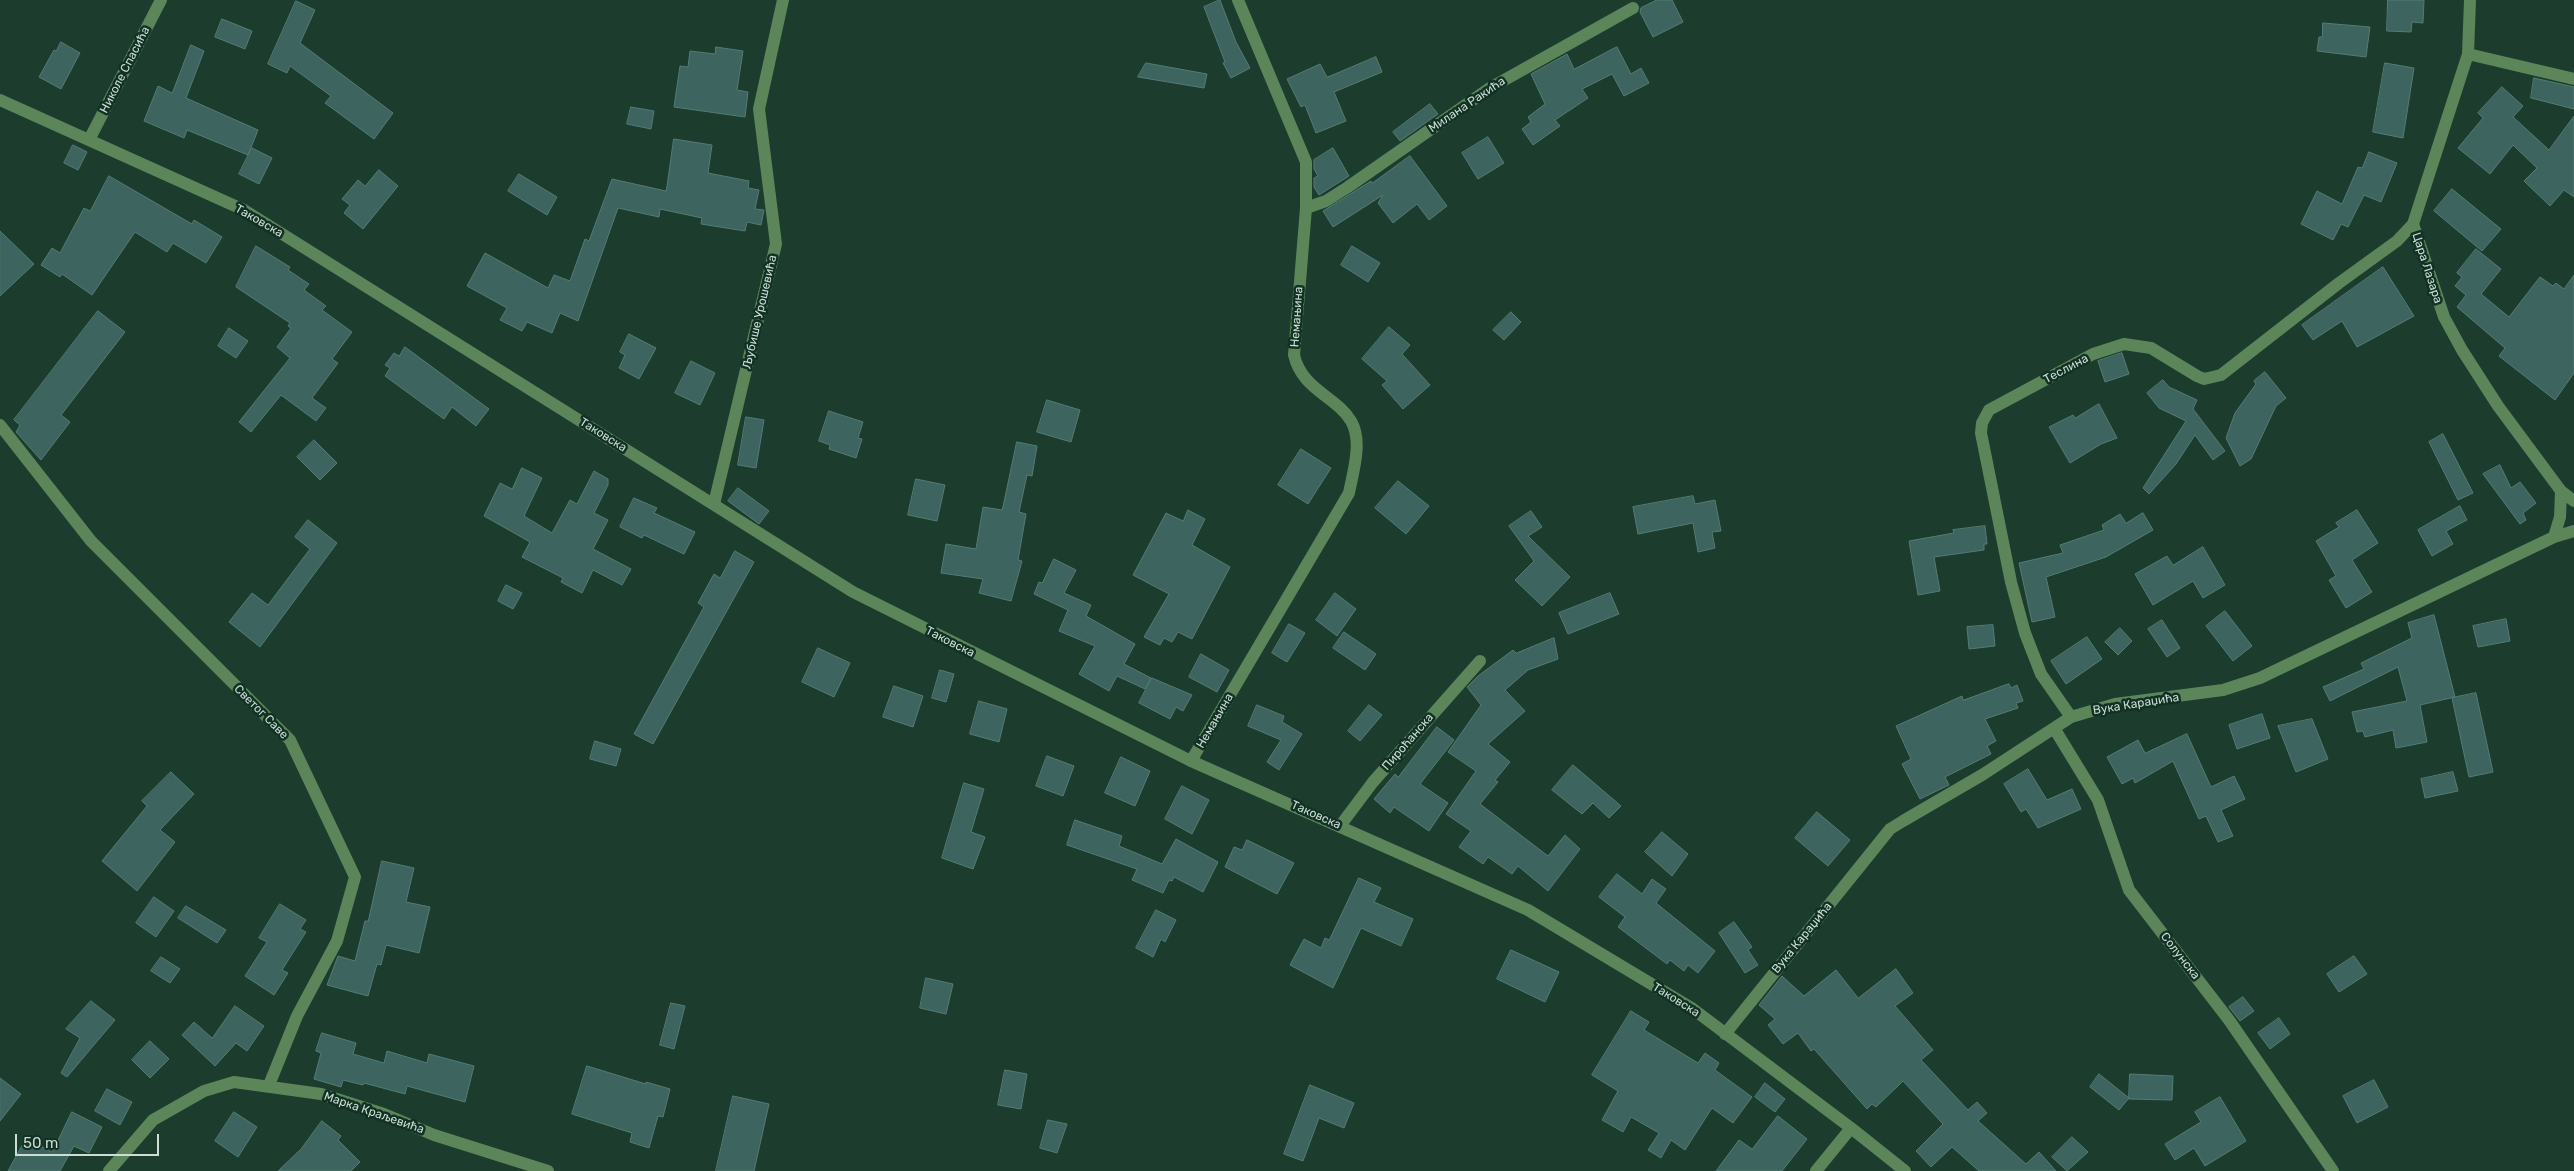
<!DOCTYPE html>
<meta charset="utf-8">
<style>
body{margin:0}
#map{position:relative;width:2574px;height:1171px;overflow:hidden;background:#1c3c2e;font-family:Rubik,sans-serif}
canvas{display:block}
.scale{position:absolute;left:15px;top:1134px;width:144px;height:22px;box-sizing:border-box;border:2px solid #ccddd4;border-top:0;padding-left:6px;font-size:15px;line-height:18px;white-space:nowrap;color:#ccddd4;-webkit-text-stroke:4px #113124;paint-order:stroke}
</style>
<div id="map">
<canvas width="2574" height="1171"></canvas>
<div class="scale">50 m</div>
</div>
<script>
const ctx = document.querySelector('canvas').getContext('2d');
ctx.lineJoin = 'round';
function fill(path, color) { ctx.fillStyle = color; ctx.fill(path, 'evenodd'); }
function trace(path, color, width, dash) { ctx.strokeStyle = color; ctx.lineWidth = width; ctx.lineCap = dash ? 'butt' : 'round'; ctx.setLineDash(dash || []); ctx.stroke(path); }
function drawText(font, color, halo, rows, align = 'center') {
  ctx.font = font + ' Rubik,sans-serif'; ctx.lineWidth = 5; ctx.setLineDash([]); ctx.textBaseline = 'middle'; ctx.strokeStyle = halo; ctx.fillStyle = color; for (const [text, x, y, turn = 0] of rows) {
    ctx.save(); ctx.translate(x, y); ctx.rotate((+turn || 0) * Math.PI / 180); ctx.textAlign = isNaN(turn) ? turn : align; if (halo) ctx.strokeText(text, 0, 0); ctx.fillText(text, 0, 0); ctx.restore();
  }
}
const building = new Path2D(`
 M 1220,0 L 1236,42 L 1250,68 L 1231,78 L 1223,63 L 1225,62 L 1204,7 Z
 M 1657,0 L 1672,0 L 1683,22 L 1653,37 L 1640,12 L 1641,8 Z
 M 2388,0 L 2424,0 L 2423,23 L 2412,22 L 2411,32 L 2387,31 Z
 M 296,1 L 315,10 L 300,43 L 393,113 L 374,139 L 325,103 L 331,96 L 290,66 L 287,73 L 268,64 Z
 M 222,19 L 252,31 L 245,49 L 215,37 Z
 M 2323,23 L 2370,27 L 2366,57 L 2317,51 L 2319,37 L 2322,37 Z
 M 61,42 L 80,53 L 61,89 L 39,77 L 54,50 L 56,51 Z
 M 191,45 L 204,51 L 186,98 L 258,130 L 248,155 L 187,130 L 184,138 L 144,121 L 158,86 L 172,93 Z
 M 716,47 L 743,51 L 737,90 L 748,92 L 745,117 L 674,107 L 680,66 L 688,67 L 690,51 L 715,54 Z
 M 1617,47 L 1631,74 L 1641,68 L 1649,83 L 1624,96 L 1612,74 L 1582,89 L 1588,98 L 1555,120 L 1560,126 L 1533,145 L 1522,129 L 1531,122 L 1528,117 L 1545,104 L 1531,74 L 1567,54 L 1574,69 Z
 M 1376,57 L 1382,72 L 1334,92 L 1346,121 L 1316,133 L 1305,105 L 1301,107 L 1287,79 L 1320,64 L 1327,77 Z
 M 1146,63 L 1207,74 L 1204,88 L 1138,77 Z
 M 2385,63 L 2414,68 L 2403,138 L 2373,132 Z
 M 2534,78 L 2574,87 L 2574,109 L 2531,98 Z
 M 2502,87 L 2523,106 L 2513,117 L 2549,150 L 2574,116 L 2574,197 L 2564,190 L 2550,206 L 2524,181 L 2537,168 L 2513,145 L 2490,174 L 2458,148 L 2483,118 L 2478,113 Z
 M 1430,104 L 1438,114 L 1400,141 L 1393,132 Z
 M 631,107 L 654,111 L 651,129 L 627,124 Z
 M 1488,137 L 1504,163 L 1478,179 L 1462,153 Z
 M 674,139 L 712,145 L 708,173 L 749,181 L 748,188 L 759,190 L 755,209 L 764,210 L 761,225 L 747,222 L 745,231 L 701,224 L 702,218 L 660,209 L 659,217 L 618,208 L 578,321 L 560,313 L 552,333 L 527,322 L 522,331 L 500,320 L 507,308 L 467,286 L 485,253 L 548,288 L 554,275 L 570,281 L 585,239 L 589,241 L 612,179 L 666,191 Z
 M 73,145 L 87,152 L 78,170 L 64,163 Z
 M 252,148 L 272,158 L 259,184 L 239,174 Z
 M 1333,148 L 1349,176 L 1319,195 L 1314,187 L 1314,178 L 1318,176 L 1314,169 L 1314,160 Z
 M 2369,152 L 2397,163 L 2381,202 L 2364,195 L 2348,227 L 2341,224 L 2333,240 L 2301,224 L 2317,191 L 2342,204 L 2358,167 L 2362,168 Z
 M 1410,156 L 1447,206 L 1429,220 L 1417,204 L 1393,223 L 1378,203 L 1383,195 L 1333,227 L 1323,211 L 1371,181 L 1372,183 Z
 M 379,170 L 398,186 L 363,229 L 344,213 L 350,205 L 342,199 L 358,180 L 365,186 Z
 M 519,174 L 557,197 L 547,215 L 508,191 Z
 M 109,176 L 192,224 L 194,220 L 222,237 L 206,263 L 173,243 L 167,252 L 135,232 L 92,295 L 62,274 L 60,277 L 41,265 L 52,248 L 60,253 L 84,208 L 90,211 Z
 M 2452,189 L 2501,229 L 2482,251 L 2434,211 Z
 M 0,231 L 34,264 L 0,296 Z
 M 256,246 L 290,267 L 288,270 L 309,284 L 304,290 L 326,306 L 322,310 L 352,332 L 332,359 L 338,363 L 312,398 L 326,408 L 316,421 L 281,395 L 251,432 L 239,422 L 290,358 L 277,347 L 291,328 L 288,326 L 290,323 L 236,287 Z
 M 1352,246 L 1380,263 L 1368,282 L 1341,265 Z
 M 2476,249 L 2501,269 L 2481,294 L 2509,317 L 2540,277 L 2553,286 L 2556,283 L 2564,289 L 2574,275 L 2574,373 L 2555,400 L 2499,356 L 2505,348 L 2457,307 L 2466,295 L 2455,286 L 2462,277 L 2457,273 Z
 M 2383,267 L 2414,316 L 2357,347 L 2342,321 L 2313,340 L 2302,325 Z
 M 98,311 L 125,332 L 61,415 L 70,422 L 41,460 L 16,432 L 20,425 L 14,420 Z
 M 1511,312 L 1521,322 L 1504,340 L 1493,330 Z
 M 1389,327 L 1410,345 L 1402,354 L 1430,385 L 1403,409 L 1382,385 L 1387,381 L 1362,359 Z
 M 229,328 L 248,341 L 236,358 L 218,346 Z
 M 629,334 L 656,348 L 639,379 L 619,368 L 625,355 L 620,352 Z
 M 405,347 L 489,409 L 476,426 L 452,407 L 444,419 L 385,376 L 390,368 L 385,365 L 394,353 L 399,356 Z
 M 2122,353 L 2129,374 L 2105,382 L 2098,361 Z
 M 691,361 L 715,373 L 700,405 L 675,393 Z
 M 2265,372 L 2286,398 L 2276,406 L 2251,459 L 2240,466 L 2226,438 L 2235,413 L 2256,384 L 2254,381 Z
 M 2163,380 L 2169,387 L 2197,400 L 2193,409 L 2225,451 L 2213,460 L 2195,435 L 2176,464 L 2149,494 L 2143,488 L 2186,421 L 2159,408 L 2147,393 Z
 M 1047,400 L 1080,410 L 1071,442 L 1037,432 Z
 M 2099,404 L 2117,438 L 2101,444 L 2070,463 L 2049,427 L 2073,415 L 2075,418 Z
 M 829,411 L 863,422 L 858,438 L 862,439 L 856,458 L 829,449 L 830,445 L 819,441 Z
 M 746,417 L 764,420 L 756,468 L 738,465 Z
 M 2443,434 L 2473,493 L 2458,500 L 2429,442 Z
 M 314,440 L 337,463 L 320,480 L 297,457 Z
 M 1017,442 L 1037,446 L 1032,476 L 1027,475 L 1019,512 L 1026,514 L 1018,560 L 1022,561 L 1011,601 L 979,593 L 983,579 L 941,573 L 946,544 L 976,549 L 983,507 L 1002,510 Z
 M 1301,449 L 1331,468 L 1308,504 L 1278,485 Z
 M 2500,465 L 2511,488 L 2520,482 L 2536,503 L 2523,513 L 2526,520 L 2520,524 L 2483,474 Z
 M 522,468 L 542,478 L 524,516 L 552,533 L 570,500 L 577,504 L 594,471 L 608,479 L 608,485 L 594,513 L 608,520 L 593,549 L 631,569 L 622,585 L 593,570 L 582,593 L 561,582 L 563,578 L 522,557 L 530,542 L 484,516 L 500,483 L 512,489 Z
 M 916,479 L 945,485 L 937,521 L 908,515 Z
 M 1398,481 L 1429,506 L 1406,534 L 1375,508 Z
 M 738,488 L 769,511 L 759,524 L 728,501 Z
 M 1693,496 L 1695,504 L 1715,500 L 1721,531 L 1712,532 L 1715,548 L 1698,552 L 1693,523 L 1638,534 L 1633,507 Z
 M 634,498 L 657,508 L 654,513 L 695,532 L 684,554 L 644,535 L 642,538 L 620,527 Z
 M 2460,506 L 2467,520 L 2446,531 L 2453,544 L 2432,556 L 2418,530 Z
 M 1188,510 L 1205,519 L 1192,545 L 1230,567 L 1192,639 L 1178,632 L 1172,642 L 1164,638 L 1160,645 L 1144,637 L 1169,594 L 1133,575 L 1166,513 L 1183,521 Z
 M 2357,510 L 2378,543 L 2352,560 L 2372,592 L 2346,608 L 2329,580 L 2336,576 L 2316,541 L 2339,527 L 2336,523 Z
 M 1531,511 L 1542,527 L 1528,536 L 1570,577 L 1542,606 L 1515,580 L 1534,561 L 1509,526 Z
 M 2143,513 L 2153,530 L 2106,557 L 2046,577 L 2055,617 L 2032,622 L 2019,563 L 2063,553 L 2060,545 L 2104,530 L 2102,525 L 2120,514 L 2126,523 Z
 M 308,520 L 337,543 L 260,647 L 229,622 L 252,593 L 268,605 L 310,549 L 295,537 Z
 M 1985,526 L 1987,544 L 1984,544 L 1984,550 L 1934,557 L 1940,591 L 1918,595 L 1909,541 L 1954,533 L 1953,530 Z
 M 2203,547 L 2225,585 L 2203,598 L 2193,581 L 2153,605 L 2135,574 L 2167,556 L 2173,565 Z
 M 735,551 L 754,562 L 653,744 L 634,734 L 704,607 L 698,603 L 714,574 L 720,578 Z
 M 1054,559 L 1076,570 L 1064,593 L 1091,605 L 1086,616 L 1135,644 L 1124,664 L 1151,678 L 1145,689 L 1117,676 L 1109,691 L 1079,674 L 1095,646 L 1059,631 L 1068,610 L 1034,594 L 1039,582 L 1042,583 Z
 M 506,585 L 522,593 L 513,609 L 498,601 Z
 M 1335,593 L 1356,609 L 1337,636 L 1316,620 Z
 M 1610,593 L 1619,614 L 1568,634 L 1559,613 Z
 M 2225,611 L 2252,646 L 2233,661 L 2206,626 Z
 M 2434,615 L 2455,697 L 2420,705 L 2427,742 L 2396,748 L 2393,730 L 2365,737 L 2363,731 L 2357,732 L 2352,712 L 2407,701 L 2398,667 L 2330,701 L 2323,687 L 2364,669 L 2361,663 L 2412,638 L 2408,623 Z
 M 2506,619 L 2510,641 L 2478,647 L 2473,626 Z
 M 2162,620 L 2180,648 L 2167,657 L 2148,629 Z
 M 1289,624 L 1305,633 L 1287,662 L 1272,653 Z
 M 1993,625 L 1995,646 L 1969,649 L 1967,627 Z
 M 2120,628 L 2132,641 L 2118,655 L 2105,642 Z
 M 1344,632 L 1376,654 L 1365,670 L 1333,648 Z
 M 2087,637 L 2102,659 L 2066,684 L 2051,661 Z
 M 1554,638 L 1558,659 L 1528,670 L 1505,690 L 1525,711 L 1488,744 L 1510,762 L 1495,780 L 1498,782 L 1480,804 L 1548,856 L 1565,835 L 1580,849 L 1548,891 L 1518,866 L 1512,874 L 1488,857 L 1483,864 L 1459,847 L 1471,831 L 1446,814 L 1476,771 L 1448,752 L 1481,705 L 1467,687 L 1478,676 L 1513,650 L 1516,653 Z
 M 818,648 L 850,663 L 834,697 L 802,682 Z
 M 1201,654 L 1229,670 L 1217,692 L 1189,677 Z
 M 940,670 L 954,674 L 946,702 L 932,698 Z
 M 1152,678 L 1192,695 L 1183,711 L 1176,707 L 1170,719 L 1139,703 Z
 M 2009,684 L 2011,688 L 2017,685 L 2023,701 L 2016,703 L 2018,708 L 1985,719 L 1996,741 L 1987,746 L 1991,754 L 1945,777 L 1949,785 L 1920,799 L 1902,764 L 1911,759 L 1896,726 L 1962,696 L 1963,700 Z
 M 894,686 L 923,696 L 913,727 L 883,717 Z
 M 2476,693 L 2493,772 L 2469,777 L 2452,698 Z
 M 979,701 L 1007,709 L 999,742 L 970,734 Z
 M 1257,705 L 1284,716 L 1282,722 L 1302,734 L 1279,770 L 1267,762 L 1281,740 L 1248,726 Z
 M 1369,705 L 1382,715 L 1360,741 L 1348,731 Z
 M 2262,714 L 2270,738 L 2237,749 L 2229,725 Z
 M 2312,719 L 2328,759 L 2296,772 L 2278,726 Z
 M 1437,727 L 1454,740 L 1420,784 L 1448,803 L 1429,831 L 1394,807 L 1390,813 L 1374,799 L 1395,774 L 1398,777 Z
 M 2187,734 L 2211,787 L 2234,776 L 2245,799 L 2221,810 L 2233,836 L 2218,842 L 2206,816 L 2199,819 L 2173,761 L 2135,783 L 2133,778 L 2122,784 L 2107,757 L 2138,740 L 2145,753 Z
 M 595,741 L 621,749 L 616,766 L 590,759 Z
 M 1047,756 L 1074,766 L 1063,796 L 1036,786 Z
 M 1121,757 L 1150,771 L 1135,806 L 1105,793 Z
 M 1573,765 L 1621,806 L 1609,818 L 1593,803 L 1582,814 L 1552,790 Z
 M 2028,769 L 2047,800 L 2072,789 L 2081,809 L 2038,828 L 2026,809 L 2021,812 L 2004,784 Z
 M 171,772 L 194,794 L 160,830 L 175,842 L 137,891 L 102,861 L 147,806 L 142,801 Z
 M 2453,772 L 2458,791 L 2425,798 L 2421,779 Z
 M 964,783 L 984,789 L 971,832 L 985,837 L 973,869 L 942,858 Z
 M 1182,786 L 1209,800 L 1192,834 L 1165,819 Z
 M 1817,812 L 1850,840 L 1828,866 L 1795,838 Z
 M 1075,820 L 1122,836 L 1119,846 L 1162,864 L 1176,839 L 1218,862 L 1203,892 L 1174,877 L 1172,881 L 1169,880 L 1163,893 L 1132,880 L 1137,869 L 1067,845 Z
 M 1662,832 L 1688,854 L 1672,876 L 1645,852 Z
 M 1247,840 L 1294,863 L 1277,894 L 1225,867 L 1234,847 L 1242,850 Z
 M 382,861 L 414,868 L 406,902 L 430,907 L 419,953 L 386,945 L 381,965 L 377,964 L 368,996 L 327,985 L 338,956 L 355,961 L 365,921 L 368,921 Z
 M 1617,874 L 1642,894 L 1652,879 L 1666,889 L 1656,903 L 1715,951 L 1698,973 L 1688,965 L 1684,971 L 1670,960 L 1667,964 L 1618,927 L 1625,917 L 1599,897 Z
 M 1359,878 L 1381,888 L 1374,902 L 1413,919 L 1401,946 L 1361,928 L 1333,988 L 1290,965 L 1304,939 L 1321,948 L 1325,938 L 1329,940 Z
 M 154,897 L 174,911 L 156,937 L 136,923 Z
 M 280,904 L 306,920 L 300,929 L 306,932 L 282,970 L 288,973 L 274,995 L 245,976 L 267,942 L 259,938 Z
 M 186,906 L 226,930 L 217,943 L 178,918 Z
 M 1156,910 L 1176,920 L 1165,942 L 1161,939 L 1153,957 L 1136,948 Z
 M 1734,922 L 1752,947 L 1748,950 L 1758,965 L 1745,973 L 1719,933 Z
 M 1511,950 L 1559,972 L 1545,1002 L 1497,979 Z
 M 2354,956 L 2367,974 L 2339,992 L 2327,974 Z
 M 161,957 L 180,969 L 170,983 L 151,971 Z
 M 1896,969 L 1913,993 L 1895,1006 L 1933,1050 L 1921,1060 L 1968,1110 L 1977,1102 L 1987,1113 L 1978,1121 L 2026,1164 L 2039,1152 L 2056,1171 L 1979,1171 L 1952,1147 L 1931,1167 L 1916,1151 L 1943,1124 L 1903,1081 L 1876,1107 L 1872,1104 L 1867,1109 L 1814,1049 L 1811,1051 L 1798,1033 L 1783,1044 L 1768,1025 L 1775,1019 L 1759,1005 L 1782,976 L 1804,996 L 1836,970 L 1858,998 Z
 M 926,978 L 953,984 L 946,1014 L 920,1008 Z
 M 2243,997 L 2254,1011 L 2240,1021 L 2229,1007 Z
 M 91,1001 L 115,1020 L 67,1077 L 61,1073 L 80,1038 L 66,1029 Z
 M 671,1003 L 685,1006 L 674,1049 L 660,1045 Z
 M 235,1006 L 264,1026 L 247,1051 L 236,1043 L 215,1066 L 182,1035 L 194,1022 L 212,1038 Z
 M 1631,1011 L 1649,1022 L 1644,1030 L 1698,1063 L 1705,1053 L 1719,1063 L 1715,1070 L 1752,1097 L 1733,1123 L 1712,1108 L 1685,1150 L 1671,1140 L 1661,1158 L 1648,1150 L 1659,1133 L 1631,1117 L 1623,1132 L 1602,1120 L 1618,1091 L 1592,1075 Z
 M 2279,1018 L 2290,1034 L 2270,1049 L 2258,1033 Z
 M 322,1033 L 356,1043 L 353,1054 L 384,1063 L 387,1051 L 427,1063 L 429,1054 L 474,1066 L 465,1102 L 407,1086 L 405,1094 L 364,1083 L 363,1085 L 343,1080 L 341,1087 L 314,1079 L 321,1053 L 316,1051 Z
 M 150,1041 L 169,1059 L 150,1078 L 132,1060 Z
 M 587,1066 L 646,1084 L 646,1082 L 670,1089 L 663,1117 L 658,1116 L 649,1148 L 630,1142 L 632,1133 L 572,1114 Z
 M 1005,1070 L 1027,1074 L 1021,1109 L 998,1105 Z
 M 2099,1074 L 2129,1098 L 2119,1110 L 2090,1087 Z
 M 2130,1074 L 2173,1076 L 2172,1100 L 2129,1099 Z
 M 0,1078 L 21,1094 L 0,1121 Z
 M 2374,1080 L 2388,1107 L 2357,1123 L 2343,1096 Z
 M 1765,1083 L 1785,1099 L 1775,1112 L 1755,1097 Z
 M 1310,1085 L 1354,1103 L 1344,1128 L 1319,1118 L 1303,1161 L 1284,1154 Z
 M 107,1089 L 132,1102 L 120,1125 L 95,1111 Z
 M 733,1096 L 769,1104 L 754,1171 L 716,1171 Z
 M 2220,1097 L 2246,1141 L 2205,1166 L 2194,1148 L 2175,1160 L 2165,1144 L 2201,1122 L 2195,1112 Z
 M 72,1112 L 102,1127 L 89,1153 L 74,1146 L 60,1171 L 8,1171 L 26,1138 L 52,1152 Z
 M 234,1112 L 257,1127 L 238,1157 L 215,1141 Z
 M 1778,1116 L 1807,1139 L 1782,1171 L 1716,1171 L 1739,1140 L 1752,1149 Z
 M 1048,1120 L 1067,1124 L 1057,1153 L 1040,1148 Z
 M 322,1121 L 341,1136 L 338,1140 L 360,1162 L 351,1171 L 278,1171 L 301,1149 Z
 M 2072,1137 L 2088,1152 L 2067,1171 L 2052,1157 Z`);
const minor = new Path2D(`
 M 2470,0 L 2468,54 L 2413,224 L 2444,317 L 2462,350 L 2498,406 L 2561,491 L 2574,501
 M 2468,54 L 2574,79
 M 0,100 L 244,210 L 853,592 L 1191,761 L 1528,910 L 1693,1009 L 1851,1128 L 1905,1171
 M 89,140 L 161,0
 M 1306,208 L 1326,201 L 1348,187 L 1490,88 L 1633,8
 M 0,425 L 91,541 L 290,740 L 355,877 L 337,941 L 297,1016 L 269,1085
 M 714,504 L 776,244 L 759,109 L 783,0
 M 2554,537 L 2560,517 L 2561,491
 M 2071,717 L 2041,674 L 2025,633 L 2011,582 L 1981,433 L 1982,423 L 1989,410 L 2093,354 L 2124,344 L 2151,348 L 2197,376 L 2204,379 L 2221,375 L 2339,283 L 2397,241 L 2413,224
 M 2054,728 L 2098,800 L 2129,890 L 2229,1020 L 2333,1171
 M 1191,761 L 1349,493 C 1353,472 1363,441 1351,421 C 1336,396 1302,390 1294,355 L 1306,208 L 1306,162 L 1238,0
 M 1340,826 L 1373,782 L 1480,661
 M 1725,1034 L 1890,829 L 1903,821 L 1982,775 L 2071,717 L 2115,704 L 2223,690 L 2260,678 L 2554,537 L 2574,531
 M 109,1171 L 153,1120 L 204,1091 L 234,1082 L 321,1094 L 384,1114 L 434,1135 L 548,1171
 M 1816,1171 L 1851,1128`);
const streetNames = [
 ["Николе Спасића",125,70,-63],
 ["Милана Ракића",1467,105,-34],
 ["Таковска",259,221,30],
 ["Цара Лазара",2427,268,72],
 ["Љубише Урошевића",760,312,-77],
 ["Немањина",1297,317,-86],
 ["Теслина",2066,369,-28],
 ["Таковска",603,435,32],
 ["Таковска",950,642,27],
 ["Вука Караџића",2136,704,-9],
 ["Светог Саве",261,712,45],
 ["Немањина",1215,721,-60],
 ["Пироћанска",1408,742,-49],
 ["Таковска",1316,815,24],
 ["Вука Караџића",1802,938,-51],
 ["Солунска",2180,956,52],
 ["Таковска",1676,1000,32],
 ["Марка Краљевића",374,1113,19]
];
fill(building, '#3d645e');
trace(building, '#547c75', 1);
trace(minor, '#5c8659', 12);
drawText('12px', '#ccddd4', '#113124', streetNames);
</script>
